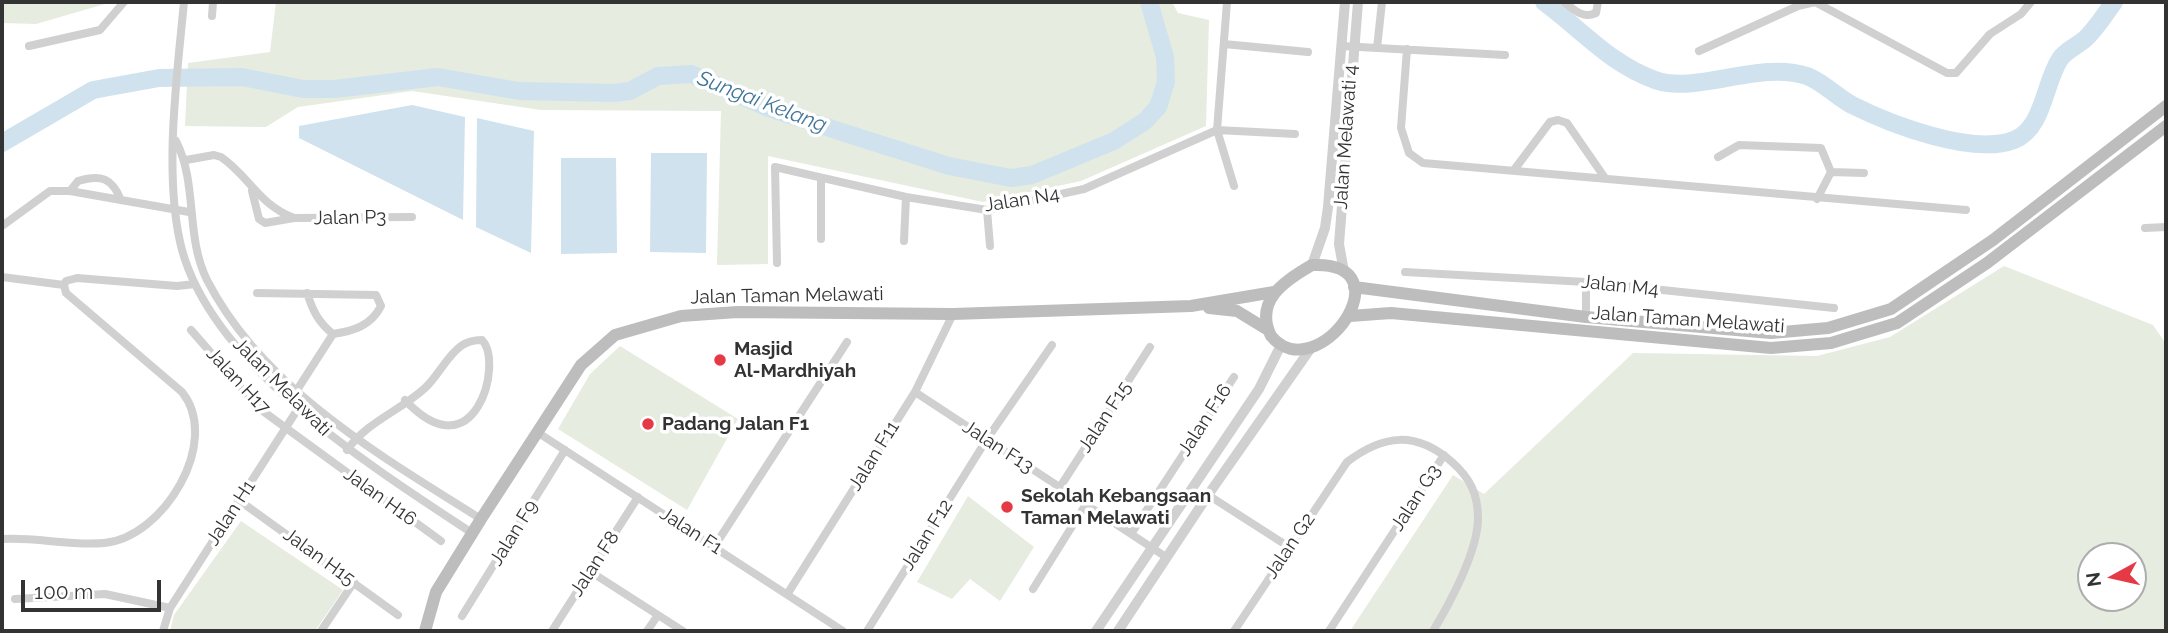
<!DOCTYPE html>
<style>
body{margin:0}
#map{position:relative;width:2168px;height:633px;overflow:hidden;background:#fff;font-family:Raleway,sans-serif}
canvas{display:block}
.frame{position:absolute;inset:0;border:4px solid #333;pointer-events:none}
.north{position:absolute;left:2077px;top:542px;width:70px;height:70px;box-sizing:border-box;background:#fff;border:2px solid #adadad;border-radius:50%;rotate:262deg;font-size:19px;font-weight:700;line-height:28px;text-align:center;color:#333}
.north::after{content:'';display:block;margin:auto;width:24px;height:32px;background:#e63946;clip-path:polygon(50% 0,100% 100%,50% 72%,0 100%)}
.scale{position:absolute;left:21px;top:580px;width:140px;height:32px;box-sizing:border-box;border:4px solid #333;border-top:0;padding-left:9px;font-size:21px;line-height:24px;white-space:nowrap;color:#333;-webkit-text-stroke:5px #fff;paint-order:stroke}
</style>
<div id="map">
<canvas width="2168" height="633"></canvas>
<div class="frame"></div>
<div class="north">N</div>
<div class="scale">100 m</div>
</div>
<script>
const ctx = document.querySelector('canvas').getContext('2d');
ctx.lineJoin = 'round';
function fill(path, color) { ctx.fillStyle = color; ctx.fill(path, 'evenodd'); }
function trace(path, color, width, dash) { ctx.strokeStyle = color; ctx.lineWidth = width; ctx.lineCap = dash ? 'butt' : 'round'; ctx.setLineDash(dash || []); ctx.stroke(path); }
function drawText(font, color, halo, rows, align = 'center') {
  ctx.font = font + ' Raleway,sans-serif'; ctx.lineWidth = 7; ctx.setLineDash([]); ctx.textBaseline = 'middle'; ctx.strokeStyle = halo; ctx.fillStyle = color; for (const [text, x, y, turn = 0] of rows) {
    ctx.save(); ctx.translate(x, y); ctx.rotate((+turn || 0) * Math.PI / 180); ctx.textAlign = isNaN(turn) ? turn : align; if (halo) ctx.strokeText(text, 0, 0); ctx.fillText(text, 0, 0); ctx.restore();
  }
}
const green = new Path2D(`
 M 2,2 L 104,2 L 105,4 L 36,24 L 2,23 Z
 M 276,2 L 1172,2 L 1178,13 L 1209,20 L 1206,126 L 1081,181 L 983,202 L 768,156 L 768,264 L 717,265 L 721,111 L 541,110 L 412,91 L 298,107 L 266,127 L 185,126 L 188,63 L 270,52 Z
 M 2004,266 L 2153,325 L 2166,344 L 2166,631 L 1350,631 L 1453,475 L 1484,494 L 1633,353 L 1817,356 L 1890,337 ZM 2091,556 L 2133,556 L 2133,598 L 2091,598 Z
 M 620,346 L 738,419 L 687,510 L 558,429 L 590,374 Z
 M 968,496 L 1034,547 L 1000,601 L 970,579 L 952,599 L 917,582 Z
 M 241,521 L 343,590 L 315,631 L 170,631 L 174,615 Z`);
const water = new Path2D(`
 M 412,105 L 465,117 L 463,220 L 299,138 L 299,126 Z
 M 477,118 L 534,131 L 531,253 L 476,227 Z
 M 651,153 L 707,153 L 706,253 L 650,252 Z
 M 561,158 L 616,158 L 617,253 L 561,254 Z`);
const river = new Path2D(`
 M 1544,2 C 1582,30 1610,64 1655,80 C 1696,95 1760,60 1807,76 C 1823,82 1837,97 1852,105 C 1890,124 1972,156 2014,140 C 2044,128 2044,83 2060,59 C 2065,51 2077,46 2085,39 C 2096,29 2105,14 2114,2
 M 2,143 L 93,90 L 159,78 L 242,77 L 303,89 L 334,89 L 438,77 L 519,91 L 613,93 L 630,91 L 658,76 L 691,74 L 769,108 L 851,135 L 949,166 L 1011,178 L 1032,175 L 1114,141 L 1145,121 L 1158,107 L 1166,82 L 1165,57 L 1149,2`);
const minor = new Path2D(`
 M 184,2 C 177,76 163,178 182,250 C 215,369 375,469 472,533
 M 1227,2 L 1217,130 L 1234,186
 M 1564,2 C 1574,10 1583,19 1596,13 L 1598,2
 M 212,16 L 213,2
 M 1224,44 L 1308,52
 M 29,46 L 100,30 L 124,2
 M 1341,46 L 1505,55
 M 1377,48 L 1382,2
 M 1407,49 L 1401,128 L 1409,153 L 1423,163 L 1966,210
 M 1699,51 L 1798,6 L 1815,2 L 1947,73 L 1956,73 L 1990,34 L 2021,14 L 2031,2
 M 176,141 C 198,184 185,236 207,280 C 263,389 381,456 481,519
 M 1718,157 L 1739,145 L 1821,148 L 1831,172 L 1817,199
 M 186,160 L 214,155 L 221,157 C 249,176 258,204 294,218 L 412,217
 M 1514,170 L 1550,122 L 1558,120 L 1567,123 L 1605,178
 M 1831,172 L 1864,173
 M 70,191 L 78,181 C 101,174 112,178 121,200
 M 252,191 L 259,219 L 265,223 L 294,218
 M 987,210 L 990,246
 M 2,226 L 50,191 L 70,191 L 189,212
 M 2145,228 L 2166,227
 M 821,239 L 821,178
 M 904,241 L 906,197
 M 777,263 L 775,167 L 906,197 L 987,210 L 1084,189 L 1217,130 L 1295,134
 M 1405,272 L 1586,282 L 1834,308
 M 2,277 L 64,285 L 66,281 L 77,278 L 177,286 L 195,284
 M 1586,282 L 1586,319
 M 257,293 L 376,295 L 381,306 C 371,326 353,331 333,334 C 318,322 313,311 307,293
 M 191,330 L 260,409 L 441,541
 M 297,390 L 333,334
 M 915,392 L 1166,557
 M 537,432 L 843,631
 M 347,450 C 368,421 400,411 425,388 C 438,376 447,356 461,346 C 468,341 474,340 482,340 C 504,362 475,475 405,400
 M 1060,487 L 1150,347
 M 1208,495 L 1289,547
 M 240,501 L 398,615
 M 1131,534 L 1234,377
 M 2,539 C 36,537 71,546 104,543 C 163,538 222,442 182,392 L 66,293 L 64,285
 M 714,547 L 847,342
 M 591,572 L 683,631
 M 1033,589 L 1086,504
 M 788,593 L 915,392 L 953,314
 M 15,599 L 105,594 L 170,608
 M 462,616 L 565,450
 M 163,631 L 170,608 L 301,404
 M 321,631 L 354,582
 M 552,631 L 638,497
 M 647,631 L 658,615
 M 867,631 L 987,439 L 1052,345
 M 1234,631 L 1347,462 C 1384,434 1416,431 1452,462 C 1470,478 1478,494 1478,518 C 1478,551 1450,603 1433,631
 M 1329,631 L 1444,455`);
const tertiary = new Path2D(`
 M 1312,265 L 1325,228 L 1328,207 L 1345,2
 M 1344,272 L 1339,244 L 1358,2
 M 1096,631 L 1259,389 L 1281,345
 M 1118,631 L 1208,495 L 1311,348`);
const secondary = new Path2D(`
 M 1312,265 C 1410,261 1317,391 1271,336 C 1254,301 1284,281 1312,265 Z
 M 1354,287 L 1586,317 L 1771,333 L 1828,328 L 1891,309 L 1993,240 L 2166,106
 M 1209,308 L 1237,311 L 1268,330
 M 1350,316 L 1391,313 L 1771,348 L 1831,343 L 1897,323 L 1987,263 L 2166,126
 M 425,631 L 436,592 L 481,519 L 581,365 L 615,335 L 681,316 L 737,312 L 953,314 L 1191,306 L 1274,292`);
const markers = [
 [720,360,7,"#e63946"],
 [648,424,7,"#e63946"],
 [1007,507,7,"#e63946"]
];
const streetNames = [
 ["Jalan Melawati 4",1346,137,-86],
 ["Jalan N4",1022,200,-9],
 ["Jalan P3",350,218,-1],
 ["Jalan M4",1620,286,6],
 ["Jalan Taman Melawati",787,296,-1],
 ["Jalan Taman Melawati",1688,320,4],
 ["Jalan H17",238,381,47],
 ["Jalan Melawati",282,387,45],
 ["Jalan F15",1105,417,-57],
 ["Jalan F16",1205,420,-57],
 ["Jalan F13",998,447,33],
 ["Jalan F11",874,456,-58],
 ["Jalan H16",380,497,36],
 ["Jalan G3",1416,498,-57],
 ["Jalan H1",231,513,-57],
 ["Jalan F1",691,531,33],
 ["Jalan F9",514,533,-58],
 ["Jalan F12",927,535,-58],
 ["Jalan G2",1290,546,-56],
 ["Jalan H15",319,557,36],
 ["Jalan F8",595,564,-57]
];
const poiNames = [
 ["Masjid",734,349],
 ["Al-Mardhiyah",734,371],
 ["Padang Jalan F1",662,424],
 ["Sekolah Kebangsaan",1021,496],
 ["Taman Melawati",1021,518]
];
const waterNames = [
 ["Sungai Kelang",762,102,21]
];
fill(green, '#e6ecdf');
fill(water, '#cfe2ee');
trace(river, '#cfe2ee', 18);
trace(minor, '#d0d0d0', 8);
trace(tertiary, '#d0d0d0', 10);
trace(secondary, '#bdbdbd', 12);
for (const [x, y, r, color] of markers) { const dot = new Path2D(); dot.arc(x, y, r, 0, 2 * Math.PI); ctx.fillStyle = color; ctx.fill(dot); trace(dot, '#fff', 2.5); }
drawText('19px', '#333', '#fff', streetNames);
drawText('bold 19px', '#333', '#fff', poiNames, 'left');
drawText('italic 21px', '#3f7597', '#fff', waterNames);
</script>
